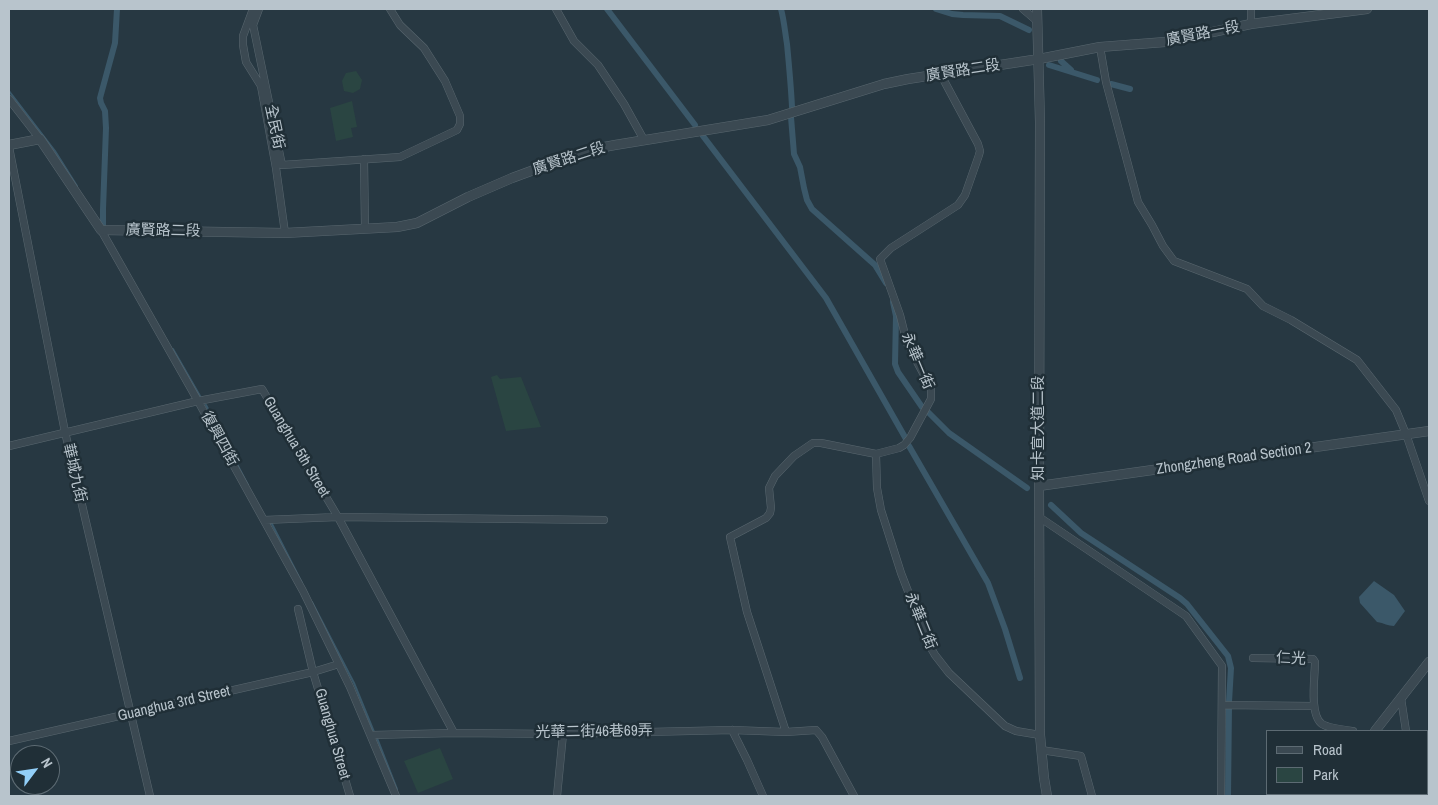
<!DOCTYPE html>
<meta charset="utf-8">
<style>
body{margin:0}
#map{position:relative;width:1438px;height:805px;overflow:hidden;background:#273842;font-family:"Archivo Narrow",sans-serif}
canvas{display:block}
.frame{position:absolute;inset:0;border:10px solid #b8c4cc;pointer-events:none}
.legend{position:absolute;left:1266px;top:730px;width:162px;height:65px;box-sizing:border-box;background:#202f37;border:1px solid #5d6b73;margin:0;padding:6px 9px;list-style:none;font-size:15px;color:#b8c4cc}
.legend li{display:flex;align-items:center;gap:10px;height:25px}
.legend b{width:25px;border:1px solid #5d6b73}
.north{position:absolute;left:10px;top:745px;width:50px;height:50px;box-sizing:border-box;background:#202f37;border:1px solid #5d6b73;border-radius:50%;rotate:59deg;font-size:14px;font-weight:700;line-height:20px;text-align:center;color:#b8c4cc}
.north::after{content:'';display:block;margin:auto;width:18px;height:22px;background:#92cff8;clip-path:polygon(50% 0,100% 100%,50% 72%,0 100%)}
</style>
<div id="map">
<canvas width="1438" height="805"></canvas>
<div class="frame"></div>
<ul class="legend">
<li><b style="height:6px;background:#3b4952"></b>Road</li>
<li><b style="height:14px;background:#2a4542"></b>Park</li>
</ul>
<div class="north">N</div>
</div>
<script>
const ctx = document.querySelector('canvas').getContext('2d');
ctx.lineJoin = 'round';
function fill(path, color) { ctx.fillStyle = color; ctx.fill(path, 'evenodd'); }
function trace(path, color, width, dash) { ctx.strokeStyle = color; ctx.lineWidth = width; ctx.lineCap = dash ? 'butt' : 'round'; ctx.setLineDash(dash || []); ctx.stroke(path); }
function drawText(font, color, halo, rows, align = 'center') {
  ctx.font = font + ' "Archivo Narrow","Noto Sans TC",sans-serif'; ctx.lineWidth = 5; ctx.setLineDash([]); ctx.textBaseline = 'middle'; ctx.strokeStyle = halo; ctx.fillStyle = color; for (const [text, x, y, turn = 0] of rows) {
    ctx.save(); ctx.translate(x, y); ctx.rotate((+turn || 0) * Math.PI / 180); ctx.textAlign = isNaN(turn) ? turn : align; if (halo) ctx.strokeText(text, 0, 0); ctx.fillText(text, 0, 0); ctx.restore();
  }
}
const green = new Path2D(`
 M 356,71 L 362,80 L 360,89 L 353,93 L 344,91 L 342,81 L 346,73 Z
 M 352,101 L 357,127 L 351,128 L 353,137 L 336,141 L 330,108 Z
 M 497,375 L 500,379 L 521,377 L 541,427 L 506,431 L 491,377 Z
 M 440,748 L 453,779 L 418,793 L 404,761 Z`);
const water = new Path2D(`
 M 1374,581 L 1394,595 L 1405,611 L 1394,626 C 1388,626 1384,623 1377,622 L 1360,603 L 1359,597 Z`);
const stream = new Path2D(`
 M 9,91 L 55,151 L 77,186
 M 173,349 L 200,396
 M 206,405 L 248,485
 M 271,522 L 302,583
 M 312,602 L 354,683 L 374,732
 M 377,738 L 397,789`);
const canal = new Path2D(`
 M 607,9 L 695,125
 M 781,9 C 784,20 785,32 787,44 C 789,65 791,86 792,107
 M 936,9 L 952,14 L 963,15 L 1000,16 L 1029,30
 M 1061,61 L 1071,70
 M 1049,65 L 1097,80
 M 1111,84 L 1130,89
 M 791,117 L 794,154 L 800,167 L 804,188 L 807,200 L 812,209 L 875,265 L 886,283
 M 703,136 L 826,298 L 906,439
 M 103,230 L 103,209 L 106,128 L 105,111 L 101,103 L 100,98 L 115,43 L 117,9
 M 893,302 L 896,316 L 895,364 L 898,372 L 922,407
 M 928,412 L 949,433 L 1027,488
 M 909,446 L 988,583 L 1005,629 L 1020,678
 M 1051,505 L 1081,533 L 1180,598 L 1187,604 L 1228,656 L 1231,668 L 1229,702
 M 1228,796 L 1229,706`);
const minor = new Path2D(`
 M 253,9 L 243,36 L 243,45 L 246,62 L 261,86 L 276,168 L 285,233
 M 259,9 L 253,25 L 282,165 L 400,157 L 457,130 L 460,124 L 460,116 L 445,81 L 424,48 L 400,25 L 390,9
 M 556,9 L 574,41 L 598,65 L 624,104 L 644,140
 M 1023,9 L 1037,21
 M 1251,9 L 1251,24
 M 1100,47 L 1106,82 L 1138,202 L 1152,225 L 1163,246 L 1174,261 L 1247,289 L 1263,306 L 1291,320 L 1357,360 L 1396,410 L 1406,434 L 1429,501
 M 9,99 L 40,139
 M 9,147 L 65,432 L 150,796
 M 364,159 L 365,228
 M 101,230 L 198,401 L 303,591 L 350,687 L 396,796
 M 9,446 L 198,401 L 262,389 L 338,517 L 454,733
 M 876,454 L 877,488 L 881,510 L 901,573 L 928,643 L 935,655 L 949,673 L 1005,726 L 1016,731 L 1040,735
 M 1039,517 L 1186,616 L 1222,666 L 1221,796
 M 264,520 L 338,517 L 604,520
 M 298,609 L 313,672 L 350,796
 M 1253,658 L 1313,659 L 1315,662 C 1315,676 1309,715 1322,724 C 1328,728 1345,730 1353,731
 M 1401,698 L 1406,731
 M 1222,705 L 1314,706
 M 732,730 L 747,760 L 763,796
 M 786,732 L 747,612 L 730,537 L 766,518 L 770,513 L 771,508 L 769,488 L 775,476 L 794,456 L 813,443 L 821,443 L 876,454 L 899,448 L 904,445 L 910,438 L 931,399 L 931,388 L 907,343 L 900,315 L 880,259 L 891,248 L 958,205 L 965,195 L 979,155 L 980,151 L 978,144 L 941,75
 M 1427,734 L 1429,734
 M 372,735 L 454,733 L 563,734 L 732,730 L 786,732 L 816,730 L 822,737 L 854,796
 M 9,741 L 313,672 L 339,664
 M 1041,750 L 1081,756 L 1092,796
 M 1274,794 L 1275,796
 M 557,796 L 563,734`);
const tertiary = new Path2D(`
 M 1037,9 L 1040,122 L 1039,486 L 1040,735 L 1044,778 L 1047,796
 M 9,145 L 40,139 L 101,230 L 285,233 L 397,227 L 417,223 L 468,197 L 512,178 L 588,150 L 615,145 L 768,120 L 884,84 L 908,79 L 1039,59 L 1100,47 L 1165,42 L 1251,24 L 1367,9
 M 1039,486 L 1429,431
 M 1375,731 L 1429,662
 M 1326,796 L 1327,794`);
const streetNames = [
 ["廣賢路一段",1203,34,-11],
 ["廣賢路二段",963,71,-9],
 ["全民街",274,127,78],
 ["廣賢路二段",569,159,-18],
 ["廣賢路二段",163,231,1],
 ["永華一街",917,361,67],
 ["知卡宣大道二段",1039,428,-90],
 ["復興四街",219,439,61],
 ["Guanghua 5th Street",296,447,59],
 ["Zhongzheng Road Section 2",1234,459,-8],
 ["華城九街",74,473,77],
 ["永華二街",920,621,68],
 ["仁光",1291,659,3],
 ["Guanghua 3rd Street",174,704,-13],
 ["光華二街46巷69弄",594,732,-1],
 ["Guanghua Street",332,734,74]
];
fill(green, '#2a4542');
fill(water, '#3b5869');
trace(stream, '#3b5869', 2);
trace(canal, '#3b5869', 6);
trace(minor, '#59676f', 8);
trace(tertiary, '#59676f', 10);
trace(minor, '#3b4952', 7);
trace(tertiary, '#3b4952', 9);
drawText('15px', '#b8c4cc', '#202f37', streetNames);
</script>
